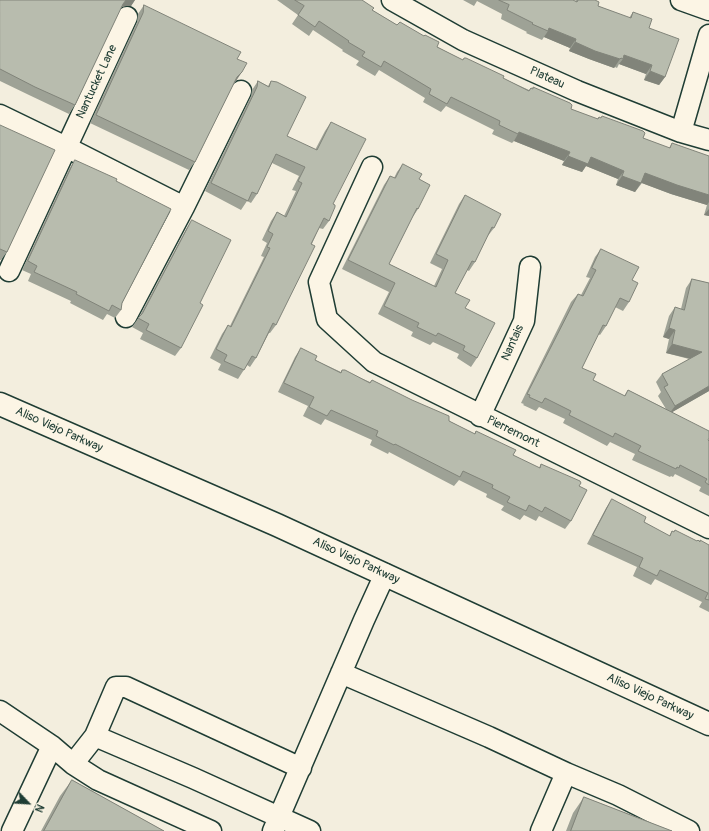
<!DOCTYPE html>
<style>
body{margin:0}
#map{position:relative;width:709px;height:831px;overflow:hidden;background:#f3eede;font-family:Pangolin,sans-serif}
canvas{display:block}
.north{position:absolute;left:8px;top:783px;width:40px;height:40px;-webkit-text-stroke:3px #fcf5e5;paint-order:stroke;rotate:115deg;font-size:11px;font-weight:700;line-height:16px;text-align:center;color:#1f3d34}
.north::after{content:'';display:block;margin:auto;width:14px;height:18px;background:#1f3d34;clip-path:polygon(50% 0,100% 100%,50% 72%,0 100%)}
</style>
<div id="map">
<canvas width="709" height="831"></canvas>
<div class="north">N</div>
</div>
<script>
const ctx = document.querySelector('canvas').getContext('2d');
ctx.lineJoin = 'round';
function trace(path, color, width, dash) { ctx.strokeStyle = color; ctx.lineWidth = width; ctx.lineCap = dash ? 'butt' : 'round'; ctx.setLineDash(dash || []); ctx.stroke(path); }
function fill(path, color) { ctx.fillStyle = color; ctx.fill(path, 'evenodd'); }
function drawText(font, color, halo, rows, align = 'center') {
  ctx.font = font + ' Pangolin,sans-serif'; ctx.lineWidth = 3.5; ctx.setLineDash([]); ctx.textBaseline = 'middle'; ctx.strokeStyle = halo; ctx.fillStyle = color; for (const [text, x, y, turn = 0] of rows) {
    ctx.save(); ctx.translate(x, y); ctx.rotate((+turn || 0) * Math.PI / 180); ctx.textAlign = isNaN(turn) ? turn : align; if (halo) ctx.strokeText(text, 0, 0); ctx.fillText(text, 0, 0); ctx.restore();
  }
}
const minor = new Path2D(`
 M 392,0 L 463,40 L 577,91 L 681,132 L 709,140
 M 681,0 L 709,10
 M 0,115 L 66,147 L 184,207
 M 681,132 L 709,35
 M 372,167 L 319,282 L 327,319 L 374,362 L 709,528
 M 9,271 L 127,17
 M 126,317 L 184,207 L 241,91
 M 480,416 L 524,321 L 530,267
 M 341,673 L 489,737 L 566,773 L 541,831
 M 0,711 L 52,746 L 73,764 L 98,780 L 211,831
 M 95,736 L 116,687 L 126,687 L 301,768
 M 73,764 L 95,736 L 193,778 L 310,831
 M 566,773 L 618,795 L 689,831
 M 12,831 L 52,746
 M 273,831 L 364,620 L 385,574`);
const major = new Path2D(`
 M 0,404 L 277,525 L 709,724`);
const wall = new Path2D(`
 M 0,0 L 135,0 L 131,6 L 126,6 L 121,7 L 75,105 L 69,114 L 29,95 L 0,81 Z
 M 277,0 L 362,0 L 372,10 L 397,25 L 462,60 L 529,90 L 531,88 L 571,109 L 597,119 L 599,117 L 643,138 L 669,148 L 672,143 L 709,159 L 709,216 L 704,215 L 707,205 L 671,194 L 642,183 L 635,192 L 616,185 L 618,179 L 586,166 L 582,172 L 562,165 L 564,161 L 514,141 L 512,143 L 492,134 L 494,130 L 446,106 L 441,112 L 423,102 L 425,98 L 379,70 L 375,76 L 356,65 L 359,61 L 342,51 L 343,50 L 313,30 L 309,36 L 292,24 L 298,15 Z
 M 463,0 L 573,0 L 575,1 L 576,0 L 595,0 L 598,6 L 629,18 L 633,12 L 649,28 L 665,77 L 659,85 L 644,80 L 646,74 L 619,64 L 617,68 L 615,67 L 614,68 L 589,59 L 569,51 L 570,48 L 544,37 L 542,40 L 526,33 L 527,32 L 501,19 L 502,14 L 477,1 L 474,6 Z
 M 144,5 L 237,59 L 236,81 L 234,83 L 195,162 L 189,170 L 90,123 L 137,22 L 138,14 Z
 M 258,81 L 268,86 L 271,81 L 287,136 L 315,150 L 325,131 L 331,122 L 333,204 L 329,221 L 323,229 L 319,228 L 276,325 L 270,333 L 269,333 L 256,358 L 250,367 L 247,365 L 238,379 L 218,370 L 221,364 L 210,358 L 222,334 L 228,325 L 230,326 L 264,257 L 261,256 L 267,243 L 262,240 L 271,221 L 277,212 L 284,216 L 296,191 L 292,190 L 299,176 L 272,163 L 257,194 L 251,203 L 247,201 L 241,210 L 205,191 L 251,96 L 252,90 Z
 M 0,125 L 7,252 L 1,260 L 0,260 Z
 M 75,160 L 116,181 L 122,303 L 121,310 L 115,318 L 107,314 L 103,320 L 70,303 L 71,301 L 28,281 L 31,274 L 22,270 L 69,169 Z
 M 403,164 L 419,179 L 418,209 L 412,218 L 389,264 L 434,286 L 442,269 L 430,263 L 459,204 L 465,195 L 494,228 L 487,237 L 475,262 L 469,271 L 467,270 L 455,293 L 465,308 L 477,358 L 471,367 L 457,358 L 459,354 L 433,342 L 430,345 L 411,336 L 413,332 L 378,314 L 389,292 L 342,269 L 384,185 L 390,176 L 394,178 L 397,172 Z
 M 192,220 L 200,303 L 181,348 L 175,356 L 140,339 L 143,333 L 132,327 L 139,317 L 186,229 Z
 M 601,249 L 632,280 L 629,302 L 623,311 L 615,307 L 606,326 L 600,335 L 598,334 L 582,368 L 593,380 L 624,396 L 628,390 L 666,409 L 658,396 L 661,392 L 656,382 L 662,374 L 689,359 L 666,353 L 669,339 L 663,337 L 669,316 L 675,307 L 681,309 L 686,288 L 692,279 L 709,283 L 709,391 L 672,412 L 709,441 L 709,496 L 699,491 L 701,487 L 675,474 L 673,477 L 671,476 L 670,477 L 632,460 L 635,454 L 610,442 L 607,446 L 563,423 L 565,419 L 539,407 L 536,411 L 523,405 L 524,404 L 521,403 L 571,302 L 578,294 L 581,295 L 590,278 L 586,277 L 595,257 Z
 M 301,348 L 315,360 L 341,372 L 342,370 L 370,382 L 372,380 L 474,434 L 476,431 L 513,455 L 539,468 L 541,464 L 579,486 L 571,521 L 565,529 L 539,516 L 536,521 L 524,515 L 520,520 L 501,510 L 504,506 L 486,497 L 487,494 L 459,480 L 454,486 L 389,452 L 388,454 L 370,445 L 372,440 L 325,419 L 321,425 L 303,416 L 308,406 L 278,392 L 295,357 Z
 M 612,499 L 644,522 L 669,536 L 672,531 L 697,541 L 709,545 L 709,612 L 699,607 L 702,602 L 655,579 L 651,585 L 633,576 L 637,567 L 587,544 L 606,508 Z
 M 72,780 L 164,831 L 41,831 L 60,796 Z
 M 584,797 L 672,831 L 566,831 L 573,813 Z`);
const shadedWall = new Path2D(`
 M 126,0 L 135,0 L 131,6 L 126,6 L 121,7 L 123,4 Z
 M 549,28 L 576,39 L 570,48 L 544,37 L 548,31 Z
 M 575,42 L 620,59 L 614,68 L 589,59 L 569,51 Z
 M 624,55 L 652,65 L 646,74 L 619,64 L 623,59 Z
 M 650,71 L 665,77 L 659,85 L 644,80 Z
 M 242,72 L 236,81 L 231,86 L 237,77 Z
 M 519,132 L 570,152 L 564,161 L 514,141 Z
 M 568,156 L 591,157 L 624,171 L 618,179 L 586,166 L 582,172 L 562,165 Z
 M 645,173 L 709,195 L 709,202 L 707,205 L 671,194 L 639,182 Z
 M 622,176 L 641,183 L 635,192 L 616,185 Z
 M 709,209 L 709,216 L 704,215 Z
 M 669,328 L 675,330 L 669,339 L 663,337 Z
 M 672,344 L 702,352 L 696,360 L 666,353 Z
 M 709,386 L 709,391 L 669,414 L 675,406 Z`);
const building = new Path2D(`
 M 0,0 L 126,0 L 123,4 L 75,105 L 35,87 L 0,69 Z
 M 295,0 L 362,0 L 374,8 L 372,10 L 397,25 L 400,22 L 424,36 L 425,35 L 439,42 L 437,47 L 463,60 L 464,58 L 466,58 L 504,76 L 503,78 L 529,91 L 531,88 L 533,89 L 533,87 L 570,103 L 572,105 L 571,109 L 598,119 L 599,117 L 601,118 L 602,116 L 643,131 L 645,133 L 643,138 L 670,148 L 672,143 L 709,156 L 709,195 L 677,185 L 645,173 L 641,183 L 622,176 L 624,171 L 591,157 L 588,164 L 568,156 L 570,152 L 519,132 L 518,134 L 499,125 L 500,121 L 451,97 L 447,104 L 429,94 L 431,89 L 384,61 L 381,67 L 362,56 L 365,52 L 348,42 L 349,41 L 319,21 L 315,27 L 298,15 L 304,6 Z
 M 499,0 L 573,0 L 577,2 L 578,0 L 595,0 L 599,2 L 598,6 L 631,18 L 633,12 L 652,19 L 649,28 L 679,39 L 665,77 L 650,71 L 652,65 L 624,55 L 623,59 L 621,58 L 620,59 L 595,51 L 575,42 L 576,39 L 549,28 L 548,31 L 532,24 L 533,23 L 507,10 L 509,5 Z
 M 144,5 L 241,52 L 237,59 L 247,63 L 242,72 L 237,77 L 195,162 L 96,115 L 143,13 Z
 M 258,81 L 269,87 L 271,81 L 277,82 L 306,97 L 287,136 L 317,150 L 331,122 L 366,139 L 333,204 L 335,205 L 335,207 L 329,221 L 324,218 L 311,244 L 315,246 L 276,325 L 273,323 L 256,358 L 252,356 L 244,370 L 224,361 L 227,355 L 216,349 L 228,325 L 231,327 L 270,248 L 267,247 L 273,234 L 268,231 L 277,212 L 286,217 L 302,183 L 298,181 L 305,167 L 276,154 L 257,194 L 252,192 L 248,201 L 211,183 L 257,87 Z
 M 0,125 L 55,150 L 7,252 L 0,249 Z
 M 75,160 L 117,179 L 116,181 L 171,209 L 122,303 L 121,310 L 112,305 L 109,311 L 76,294 L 77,292 L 34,272 L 37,266 L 28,261 Z
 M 403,164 L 422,174 L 419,179 L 430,185 L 418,209 L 417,208 L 389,264 L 436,287 L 448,260 L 436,254 L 465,195 L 501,214 L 494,228 L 492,227 L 475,262 L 472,261 L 455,293 L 470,300 L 465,308 L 495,323 L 477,358 L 463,350 L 465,346 L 438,333 L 436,336 L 417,327 L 419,323 L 384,306 L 395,283 L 348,260 L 390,176 L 395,178 Z
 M 192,220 L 231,240 L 200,303 L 203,305 L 181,348 L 146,330 L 149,324 L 138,318 L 142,314 Z
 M 601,249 L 639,267 L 632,280 L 638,283 L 629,302 L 620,298 L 606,326 L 603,325 L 582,368 L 596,374 L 593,380 L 625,396 L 628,390 L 709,431 L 709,438 L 708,440 L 709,441 L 709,485 L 705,482 L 707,479 L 680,465 L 679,468 L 677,467 L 676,469 L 638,451 L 641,446 L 615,433 L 613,437 L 569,415 L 571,411 L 545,398 L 542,403 L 529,397 L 530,395 L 527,394 L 578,294 L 583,296 L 596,270 L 592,268 Z
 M 692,279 L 709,283 L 709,386 L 675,406 L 664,387 L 668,385 L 662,374 L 702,352 L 672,344 L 675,330 L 669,328 L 675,307 L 684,310 Z
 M 301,348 L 317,356 L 315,360 L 341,373 L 342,370 L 345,370 L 370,383 L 372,380 L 412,400 L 449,416 L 449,421 L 475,434 L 476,431 L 516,450 L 513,455 L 540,468 L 541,464 L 580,481 L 581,483 L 579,486 L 587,490 L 571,521 L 545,507 L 542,512 L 529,505 L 526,511 L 507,502 L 510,497 L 492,488 L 493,485 L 463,471 L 460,477 L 395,444 L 394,445 L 376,436 L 378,431 L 331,410 L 327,416 L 309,407 L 314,397 L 284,383 Z
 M 612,499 L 646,517 L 644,522 L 670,536 L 672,531 L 674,532 L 675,530 L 697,541 L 698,540 L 700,542 L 700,540 L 709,545 L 709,600 L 705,599 L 708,593 L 660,570 L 657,576 L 639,567 L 643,558 L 593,535 Z
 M 72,780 L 164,831 L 44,831 Z
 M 584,797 L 672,831 L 571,831 Z`);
const streetNames = [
 ["Plateau",547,78,24],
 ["Nantucket Lane",97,82,-65],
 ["Nantais",513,343,-66],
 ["Aliso Viejo Parkway",59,430,24],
 ["Pierremont",513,432,26],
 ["Aliso Viejo Parkway",356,561,25],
 ["Aliso Viejo Parkway",650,697,25]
];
trace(minor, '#1f3d34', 23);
trace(major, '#1f3d34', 25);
trace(minor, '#fcf5e5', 20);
trace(major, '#fcf5e5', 22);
fill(wall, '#9ea296');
fill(shadedWall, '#81847a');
fill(building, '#b8bcae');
trace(building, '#81847a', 1);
drawText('12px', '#1f3d34', '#fcf5e5', streetNames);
</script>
